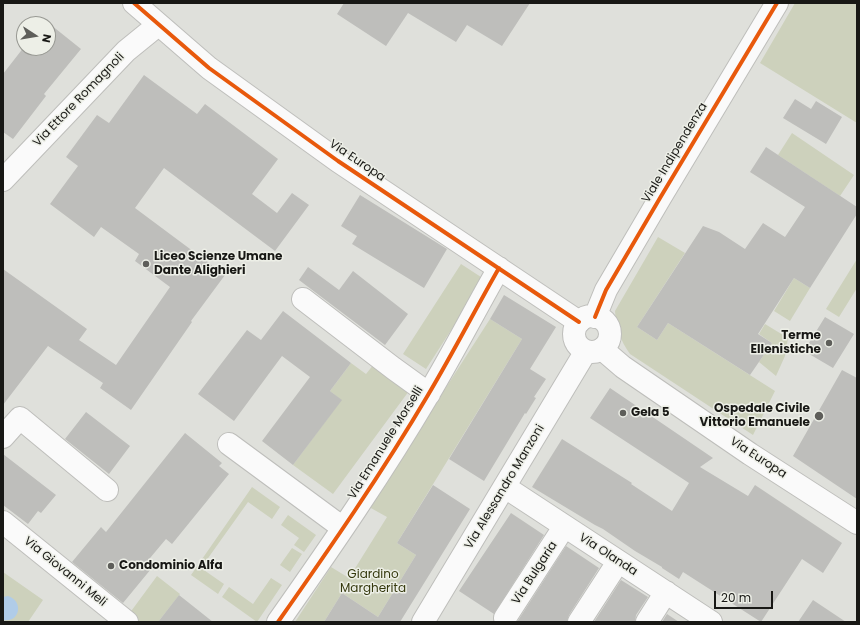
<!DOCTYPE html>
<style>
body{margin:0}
#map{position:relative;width:860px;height:625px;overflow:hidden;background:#dfe0db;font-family:Poppins,sans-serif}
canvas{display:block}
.frame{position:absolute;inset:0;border:4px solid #181815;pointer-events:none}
.north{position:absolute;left:16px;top:16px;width:40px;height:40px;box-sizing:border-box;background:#edefe7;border:1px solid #989993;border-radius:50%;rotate:102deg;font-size:11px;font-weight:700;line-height:16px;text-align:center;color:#181815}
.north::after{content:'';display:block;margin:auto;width:14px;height:18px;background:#5e5e5a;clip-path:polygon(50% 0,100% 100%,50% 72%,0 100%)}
.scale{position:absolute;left:714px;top:591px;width:59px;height:18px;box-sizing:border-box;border:2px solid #181815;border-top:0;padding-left:5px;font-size:12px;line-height:14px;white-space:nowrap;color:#181815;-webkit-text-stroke:3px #edefe7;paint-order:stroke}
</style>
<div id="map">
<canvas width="860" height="625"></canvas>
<div class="frame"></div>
<div class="north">N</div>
<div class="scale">20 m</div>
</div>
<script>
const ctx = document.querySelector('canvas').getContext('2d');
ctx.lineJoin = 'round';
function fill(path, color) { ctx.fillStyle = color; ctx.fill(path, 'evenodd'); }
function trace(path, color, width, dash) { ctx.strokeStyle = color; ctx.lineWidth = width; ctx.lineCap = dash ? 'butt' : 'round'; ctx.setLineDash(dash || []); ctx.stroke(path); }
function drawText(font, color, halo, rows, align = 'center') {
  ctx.font = font + ' Poppins,sans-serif'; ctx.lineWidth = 3; ctx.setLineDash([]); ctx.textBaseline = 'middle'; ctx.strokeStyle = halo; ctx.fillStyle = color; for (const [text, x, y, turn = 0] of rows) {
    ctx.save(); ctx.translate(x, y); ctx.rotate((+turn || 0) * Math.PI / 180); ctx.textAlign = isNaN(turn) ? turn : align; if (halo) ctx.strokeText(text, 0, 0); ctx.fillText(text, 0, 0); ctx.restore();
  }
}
const green = new Path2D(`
 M 795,3 L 857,3 L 857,123 L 760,63 Z
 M 792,133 L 854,175 L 840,196 L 778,155 Z
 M 658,237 L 685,253 L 637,327 L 657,340 L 668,323 L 775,391 L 753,435 L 630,354 C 620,340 616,327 615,311 Z
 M 857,259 L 857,288 L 839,317 L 826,309 Z
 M 461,264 L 484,279 L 426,369 L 403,354 Z
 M 794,278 L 810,288 L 790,321 L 774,311 Z
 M 490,319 L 522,339 L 397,543 L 416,555 L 378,617 L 342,593 L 324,622 L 295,622 L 331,567 L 349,578 L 387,517 L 369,507 Z
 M 765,324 L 788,338 L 785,356 L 776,376 L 759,362 L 772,343 L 759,334 Z
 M 351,363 L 366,374 L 374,364 L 409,391 L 333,494 L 293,465 L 341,400 L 330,391 Z
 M 252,487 L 280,507 L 272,519 L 248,502 L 201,568 L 224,584 L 218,594 L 191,575 Z
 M 288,515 L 316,535 L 304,552 L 294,545 L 299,538 L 281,525 Z
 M 292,548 L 302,554 L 290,572 L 280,565 Z
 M 3,572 L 43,600 L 28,622 L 3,622 Z
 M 157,576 L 180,594 L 158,622 L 140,622 L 129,614 Z
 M 271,578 L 282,585 L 257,622 L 222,597 L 229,587 L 253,604 Z`);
const water = new Path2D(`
 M 8,596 C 24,601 20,623 3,620 L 3,597 Z`);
const building = new Path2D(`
 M 344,3 L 530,3 L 502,46 L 467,25 L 456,42 L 408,13 L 386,46 L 337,14 Z
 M 46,21 L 81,49 L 44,94 L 46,96 L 13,139 L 3,132 L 3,74 L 24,47 L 48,48 L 48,24 L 43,24 Z
 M 144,75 L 197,114 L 205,104 L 278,159 L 252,194 L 277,213 L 292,193 L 309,205 L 275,251 L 164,168 L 135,208 L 225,275 L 191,321 L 192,322 L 131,410 L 100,388 L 103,383 L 48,346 L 3,405 L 3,269 L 87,329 L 79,340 L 116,365 L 170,287 L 135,261 L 139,254 L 101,227 L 94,237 L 50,204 L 78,166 L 66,157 L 97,115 L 109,123 Z
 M 795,99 L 811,109 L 816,101 L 842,117 L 826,144 L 783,118 Z
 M 766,147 L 857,207 L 857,214 L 810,288 L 794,278 L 758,334 L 772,343 L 750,375 L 668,323 L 657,340 L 637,327 L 703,226 L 719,232 L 745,249 L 763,223 L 785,237 L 805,207 L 750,172 Z
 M 360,195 L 447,249 L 424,288 L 352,244 L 357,236 L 341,226 Z
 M 308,267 L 339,290 L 353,271 L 408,314 L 385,345 L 299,280 Z
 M 504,295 L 556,327 L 530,369 L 546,379 L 534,397 L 536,398 L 526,414 L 525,413 L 484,481 L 449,459 L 522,339 L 490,319 Z
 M 283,311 L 351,363 L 330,391 L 342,400 L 293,465 L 262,441 L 310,377 L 282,356 L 234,421 L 198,394 L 247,330 L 261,340 Z
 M 825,317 L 854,334 L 833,368 L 804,351 Z
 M 842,370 L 857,378 L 857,499 L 793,456 Z
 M 610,388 L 713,458 L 700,467 L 748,496 L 755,485 L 842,543 L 823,573 L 802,559 L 761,622 L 683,572 L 679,579 L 662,568 L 662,567 L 635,551 L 603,529 L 595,525 L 532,487 L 562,439 L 632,483 L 631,484 L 672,511 L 689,483 L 590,418 Z
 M 86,412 L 130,446 L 109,474 L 65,439 Z
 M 185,433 L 222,463 L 219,466 L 229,474 L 172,544 L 166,539 L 145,564 L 151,569 L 123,603 L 72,562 L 101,527 L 106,532 Z
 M 3,454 L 56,495 L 41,513 L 38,511 L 28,524 L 3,505 Z
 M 433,485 L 470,509 L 400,622 L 324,622 L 342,593 L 378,617 L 416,555 L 397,543 Z
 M 511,513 L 544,535 L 494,614 L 459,591 Z
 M 566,546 L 599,568 L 569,615 L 567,622 L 517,622 Z
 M 621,580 L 648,597 L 636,615 L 635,622 L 594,622 Z
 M 179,595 L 213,622 L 158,622 Z
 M 813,600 L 846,622 L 798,622 Z
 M 667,614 L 679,622 L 662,622 Z`);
const street = new Path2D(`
 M 134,3 L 209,68 L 338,161 L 579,322
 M 3,180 L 126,51 L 158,25
 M 303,299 L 393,368 L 429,394
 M 602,349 L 623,367 L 750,454 L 857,523
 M 3,437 L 20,418 L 107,490
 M 229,444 L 343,528
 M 505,487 L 711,622
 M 3,522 L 127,622
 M 505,618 L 564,527
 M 278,622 C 330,548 382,473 428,395 C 453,353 475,310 499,268
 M 579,622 L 618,562
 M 647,622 L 666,592`);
const secondary = new Path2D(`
 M574 334a18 18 0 1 1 36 0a18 18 0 1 1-36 0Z
 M 595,317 L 606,290 L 660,198 L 777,3
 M 423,622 L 586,351`);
const cycleway = new Path2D(`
 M 134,3 L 209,68 L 338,161 L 579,322
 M 595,317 L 606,290 L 660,198 L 777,3
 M 278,622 C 330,548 382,473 428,395 C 453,353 475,310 499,268`);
const markers = [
 [146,264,4,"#5e5e5a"],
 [829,343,4,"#5e5e5a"],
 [623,413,4,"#5e5e5a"],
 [819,416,5,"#5e5e5a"],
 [111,566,4,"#5e5e5a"]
];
const streetNames = [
 ["Via Ettore Romagnoli",79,100,-46],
 ["Viale Indipendenza",675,153,-59],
 ["Via Europa",357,161,34],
 ["Via Emanuele Morselli",386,443,-58],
 ["Via Europa",758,458,33],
 ["Via Alessandro Manzoni",505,487,-59],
 ["Via Olanda",608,555,33],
 ["Via Giovanni Meli",65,572,39],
 ["Via Bulgaria",535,573,-57]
];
const poiNames = [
 ["Liceo Scienze Umane",154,257],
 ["Dante Alighieri",154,271],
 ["Terme",821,336,"right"],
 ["Ellenistiche",821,350,"right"],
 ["Ospedale Civile",810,409,"right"],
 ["Vittorio Emanuele",810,423,"right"],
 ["Gela 5",631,413],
 ["Condominio Alfa",119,566]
];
const parkNames = [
 ["Giardino",373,575],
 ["Margherita",373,589]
];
fill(green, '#cdd1bc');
fill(water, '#b0cce8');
fill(building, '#bebebb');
trace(street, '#bebebb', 24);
trace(secondary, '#bebebb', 24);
trace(street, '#fafafa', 22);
trace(secondary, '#fafafa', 22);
trace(cycleway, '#e8590c', 4);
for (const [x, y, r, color] of markers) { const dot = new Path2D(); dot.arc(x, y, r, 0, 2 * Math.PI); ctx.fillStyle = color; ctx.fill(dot); trace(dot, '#edefe7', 1.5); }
drawText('12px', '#181815', '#edefe7', streetNames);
drawText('bold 12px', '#181815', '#edefe7', poiNames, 'left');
drawText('12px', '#35390e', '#edefe7', parkNames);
</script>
